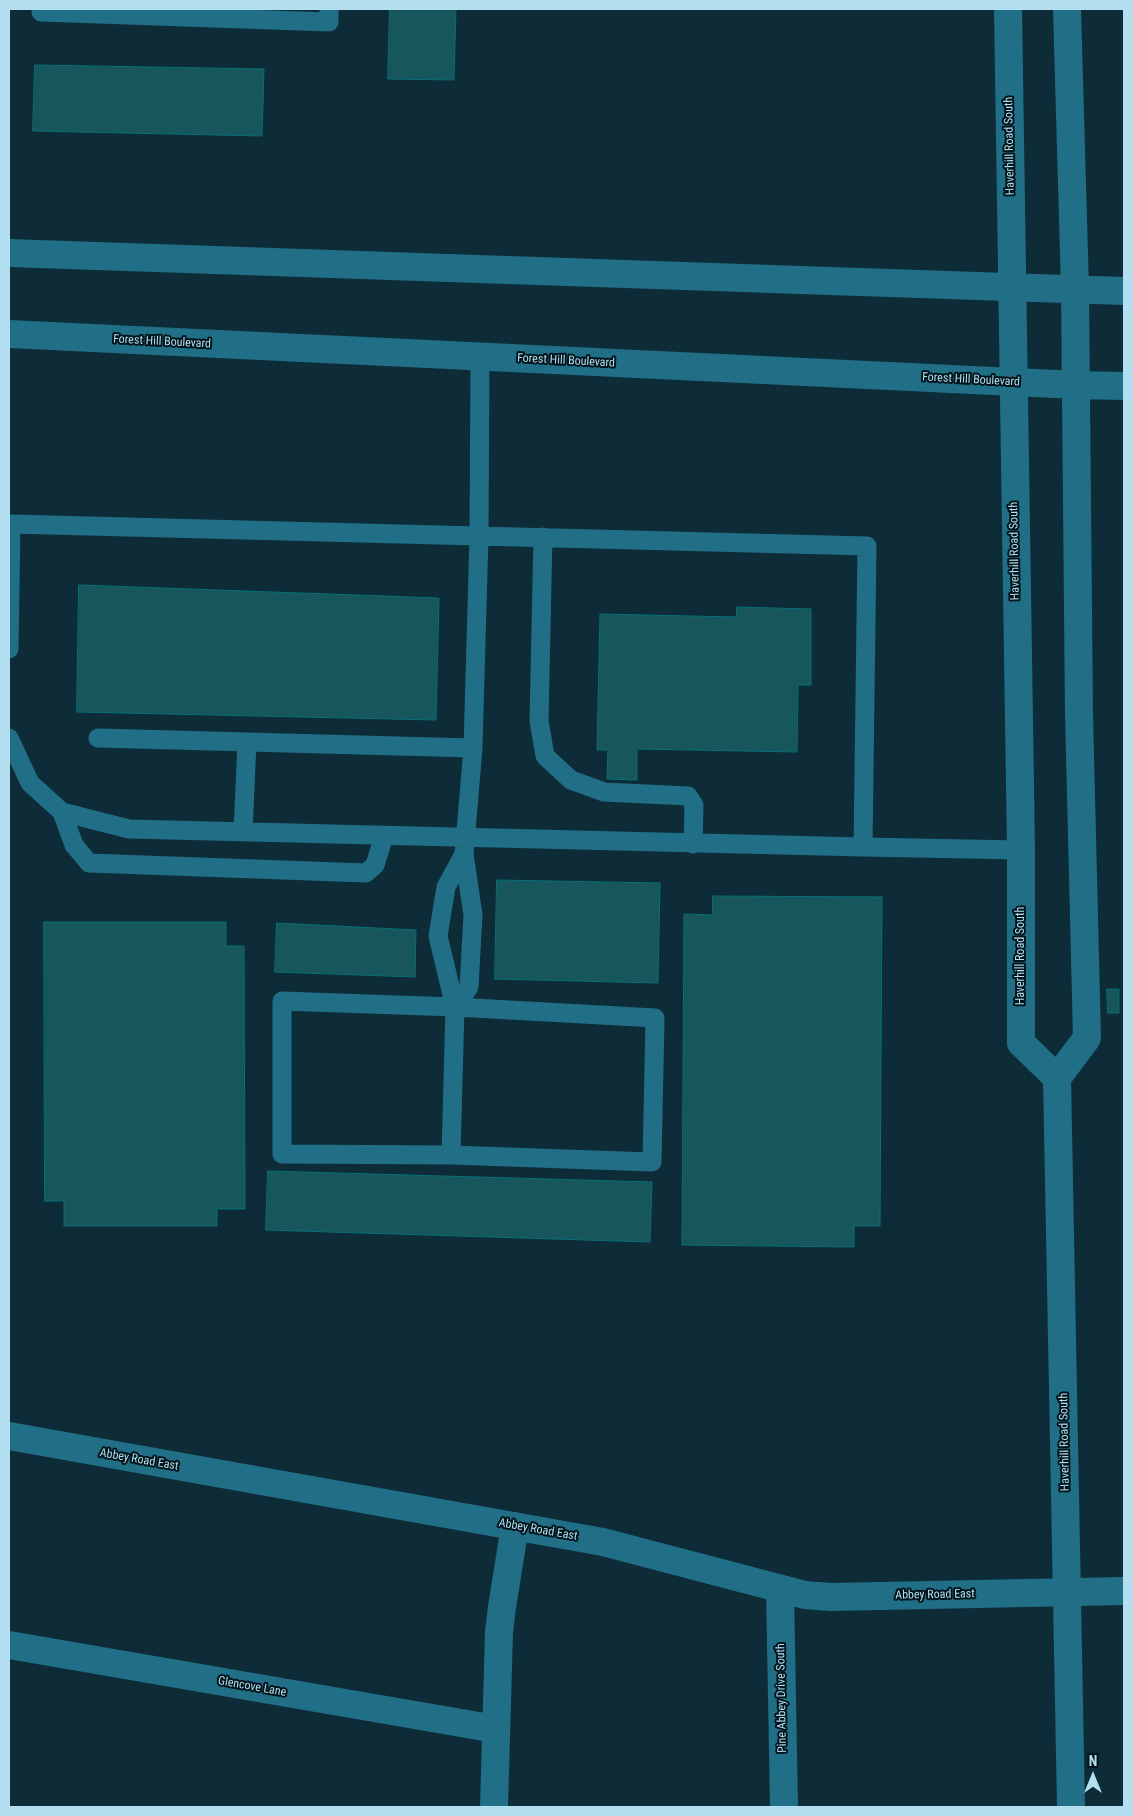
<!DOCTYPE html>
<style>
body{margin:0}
#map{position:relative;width:1133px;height:1816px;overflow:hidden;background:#0d2c37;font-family:"Roboto Condensed",sans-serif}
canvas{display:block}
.frame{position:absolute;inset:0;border:10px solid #b3dff0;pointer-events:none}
.north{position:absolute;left:1068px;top:1751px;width:50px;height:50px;-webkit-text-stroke:4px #01141b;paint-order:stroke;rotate:0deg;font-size:14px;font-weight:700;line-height:20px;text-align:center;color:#b3dff0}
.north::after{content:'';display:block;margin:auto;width:18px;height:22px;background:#b3dff0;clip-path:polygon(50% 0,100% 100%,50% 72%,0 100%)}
</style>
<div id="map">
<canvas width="1133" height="1816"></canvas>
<div class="frame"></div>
<div class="north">N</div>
</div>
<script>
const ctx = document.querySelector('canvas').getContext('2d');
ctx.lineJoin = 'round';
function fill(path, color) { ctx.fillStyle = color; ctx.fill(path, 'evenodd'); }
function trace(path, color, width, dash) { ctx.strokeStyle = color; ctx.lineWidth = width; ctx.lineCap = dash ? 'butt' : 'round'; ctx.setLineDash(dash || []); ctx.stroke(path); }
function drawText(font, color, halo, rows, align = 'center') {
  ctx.font = font + ' "Roboto Condensed",sans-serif'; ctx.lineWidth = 4; ctx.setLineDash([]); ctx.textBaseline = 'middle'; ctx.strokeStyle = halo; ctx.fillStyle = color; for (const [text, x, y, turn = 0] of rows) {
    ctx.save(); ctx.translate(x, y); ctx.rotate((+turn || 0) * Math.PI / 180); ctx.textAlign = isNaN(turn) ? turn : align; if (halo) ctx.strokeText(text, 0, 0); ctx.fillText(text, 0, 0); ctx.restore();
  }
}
const building = new Path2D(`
 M 390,9 L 456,9 L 454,80 L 388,79 Z
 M 35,65 L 264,69 L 262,136 L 33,131 Z
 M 79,585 L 439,598 L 436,720 L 77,712 Z
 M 737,607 L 811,609 L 811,685 L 798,685 L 797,752 L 637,749 L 637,780 L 607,779 L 608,750 L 597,750 L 600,614 L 736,617 Z
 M 497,880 L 660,883 L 658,983 L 495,979 Z
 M 713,896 L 882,897 L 880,1226 L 854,1226 L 854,1247 L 682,1245 L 684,914 L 712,915 Z
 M 44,922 L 226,922 L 226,946 L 244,946 L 245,1209 L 217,1209 L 217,1226 L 64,1226 L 64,1201 L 45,1201 Z
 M 277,923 L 416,930 L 415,977 L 275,972 Z
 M 1107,989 L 1119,989 L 1119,1013 L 1108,1013 Z
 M 268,1171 L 652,1182 L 650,1242 L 266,1230 Z`);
const lane = new Path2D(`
 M 41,9 L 41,12 L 329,22 L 329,9
 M 543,537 L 539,721 L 545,756 L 571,780 L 604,792 L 688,796 L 694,805 L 693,844
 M 9,649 L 11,524 L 867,546 L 863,847 L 129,829 L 62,812 L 30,783 L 9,738
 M 98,738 L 473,748
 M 62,812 L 74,845 L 89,863 L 366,873 L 375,865 L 384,836
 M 243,832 L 247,742
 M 863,847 L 1021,850
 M 455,1007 L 469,987 L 473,915 L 464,854 L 473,748 L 479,536 L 480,357
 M 451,1155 L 282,1154 L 282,1001 L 455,1007 L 655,1018 L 652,1162 L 451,1155 L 455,1007 L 438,936 L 446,887 L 464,854`);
const street = new Path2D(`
 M 9,1436 L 603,1542 L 805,1595 L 831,1597 L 1124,1591
 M 780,1589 L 784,1807
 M 9,1645 L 496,1729
 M 494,1807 L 499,1632 L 502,1607 L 515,1526`);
const secondary = new Path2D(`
 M 1008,9 L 1021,850 L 1021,1043 L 1057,1078
 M 1067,9 L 1075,289 L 1079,714 L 1087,1038 L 1057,1078 L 1071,1807
 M 9,253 L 1124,291
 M 9,334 L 1077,385 L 1124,386`);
const streetNames = [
 ["Haverhill Road South",1010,146,-91],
 ["Forest Hill Boulevard",162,342,3],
 ["Forest Hill Boulevard",566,361,3],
 ["Forest Hill Boulevard",971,380,3],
 ["Haverhill Road South",1015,551,-91],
 ["Haverhill Road South",1021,956,-90],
 ["Haverhill Road South",1065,1442,-91],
 ["Abbey Road East",139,1460,10],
 ["Abbey Road East",538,1530,10],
 ["Abbey Road East",935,1595,-1],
 ["Glencove Lane",252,1687,10],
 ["Pine Abbey Drive South",782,1698,-91]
];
fill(building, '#17565b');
trace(building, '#086f77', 1);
trace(lane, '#216e87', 19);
trace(street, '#216e87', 28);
trace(secondary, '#216e87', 28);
drawText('12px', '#b3dff0', '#01141b', streetNames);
</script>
